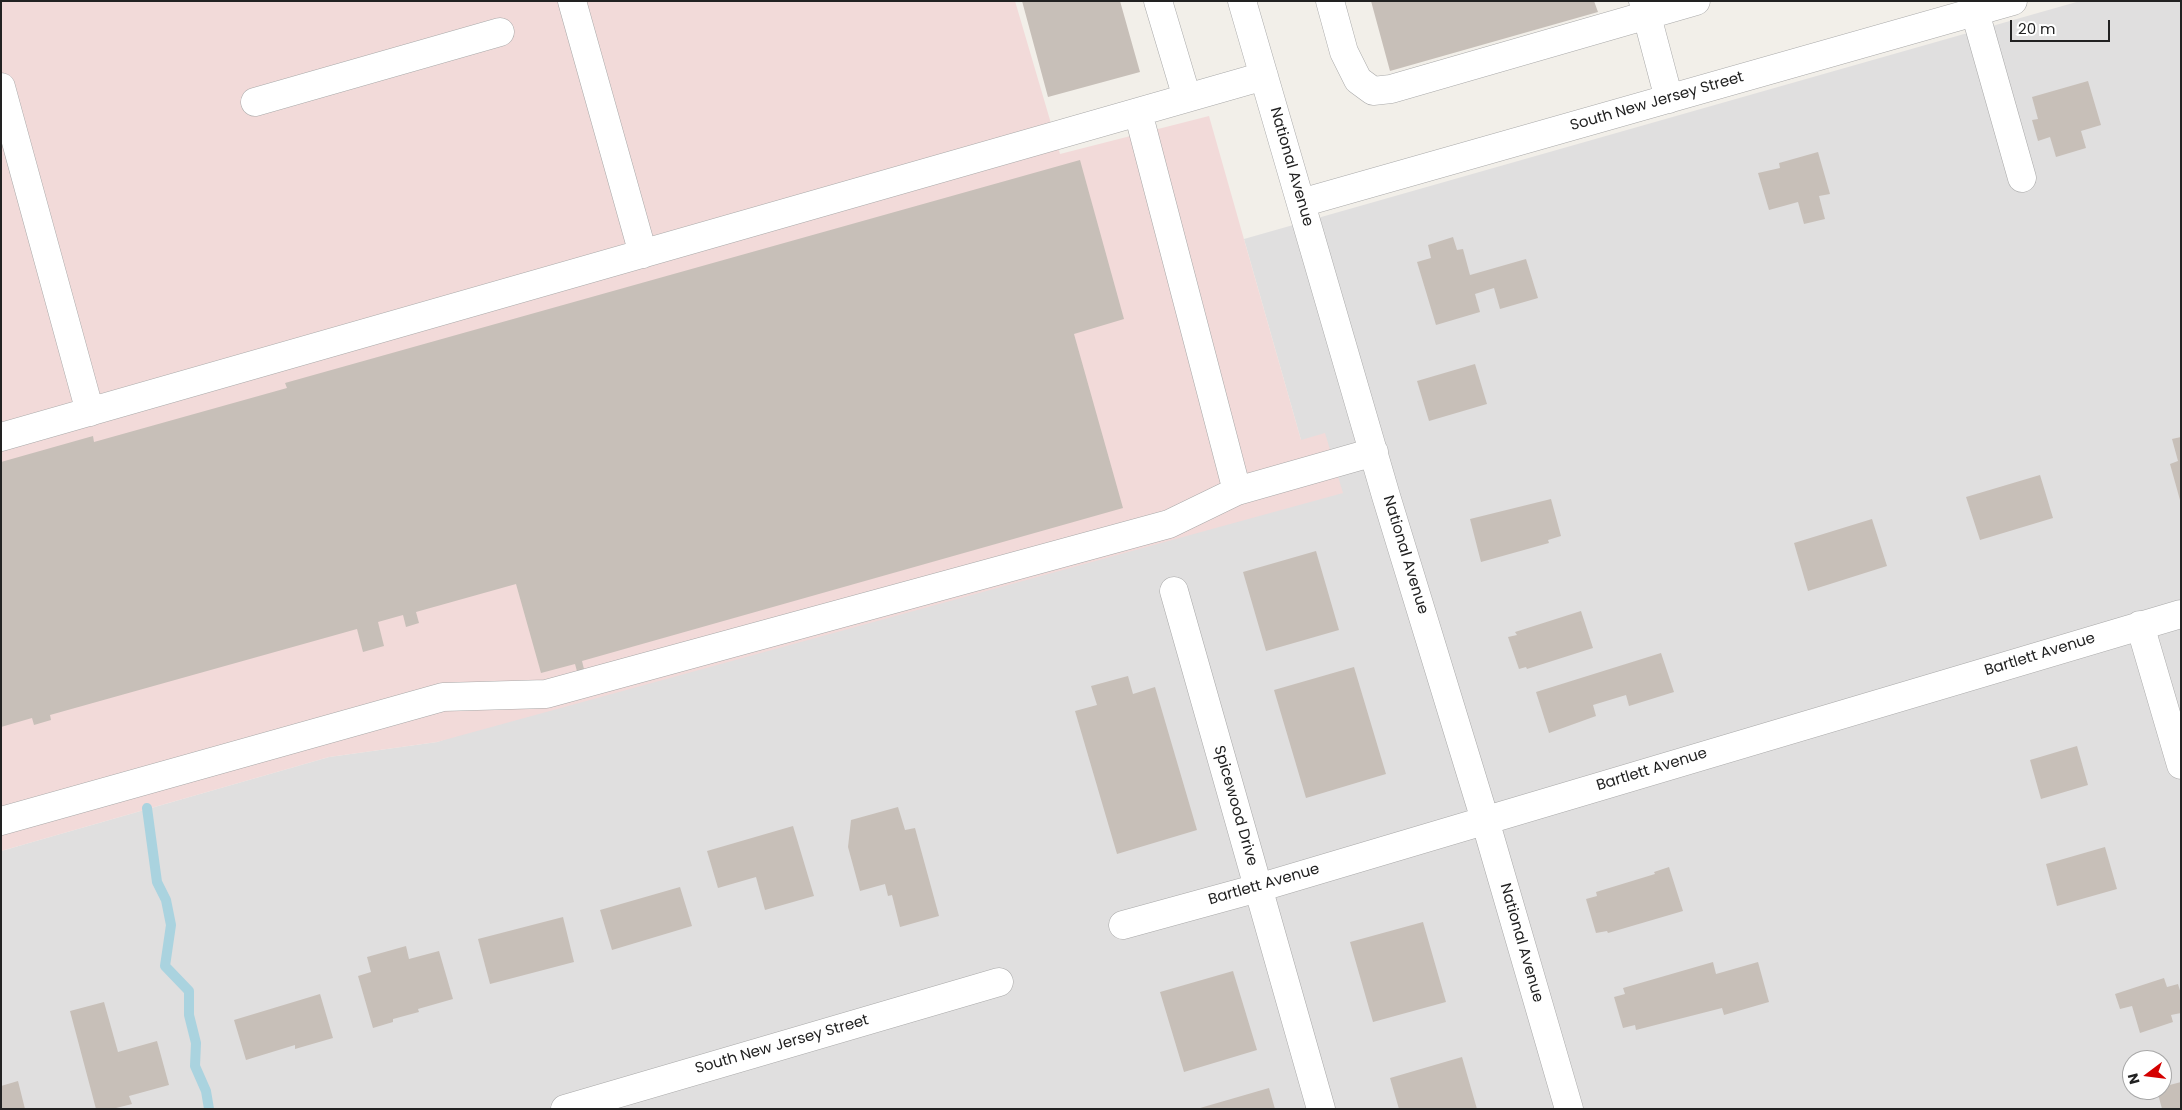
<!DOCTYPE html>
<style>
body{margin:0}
#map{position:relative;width:2182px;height:1110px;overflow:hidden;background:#f2efe9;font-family:Poppins,sans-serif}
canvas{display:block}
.frame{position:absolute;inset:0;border:2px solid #222;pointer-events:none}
.north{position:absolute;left:2122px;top:1050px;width:50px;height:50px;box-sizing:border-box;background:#fff;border:1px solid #a7a7a7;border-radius:50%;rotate:255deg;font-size:14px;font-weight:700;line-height:20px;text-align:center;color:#222}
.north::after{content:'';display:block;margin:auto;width:18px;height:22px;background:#d40000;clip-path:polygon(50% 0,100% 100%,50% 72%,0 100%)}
.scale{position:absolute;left:2010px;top:20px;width:100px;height:22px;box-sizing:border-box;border:2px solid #222;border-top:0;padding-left:6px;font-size:15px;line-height:18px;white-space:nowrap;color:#222;-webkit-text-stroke:4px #fff;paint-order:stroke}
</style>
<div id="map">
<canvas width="2182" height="1110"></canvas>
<div class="frame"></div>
<div class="north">N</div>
<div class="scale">20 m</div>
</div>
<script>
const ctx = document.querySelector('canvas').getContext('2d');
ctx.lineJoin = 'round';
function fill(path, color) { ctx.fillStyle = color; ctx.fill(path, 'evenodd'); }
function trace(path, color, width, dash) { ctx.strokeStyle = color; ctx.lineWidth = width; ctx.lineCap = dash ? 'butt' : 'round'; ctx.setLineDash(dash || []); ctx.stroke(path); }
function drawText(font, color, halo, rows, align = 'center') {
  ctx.font = font + ' Poppins,sans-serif'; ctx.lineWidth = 5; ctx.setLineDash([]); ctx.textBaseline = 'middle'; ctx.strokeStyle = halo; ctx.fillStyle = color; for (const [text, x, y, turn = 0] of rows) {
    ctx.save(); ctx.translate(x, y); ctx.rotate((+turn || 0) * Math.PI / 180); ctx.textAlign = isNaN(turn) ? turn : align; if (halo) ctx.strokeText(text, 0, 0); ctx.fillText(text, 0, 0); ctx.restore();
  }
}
const residential = new Path2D(`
 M 2080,1 L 2181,1 L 2181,1109 L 1,1109 L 1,851 L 329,757 L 437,742 L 1301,440 L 1244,239 ZM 2132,1060 L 2162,1060 L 2162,1090 L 2132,1090 Z`);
const commercial = new Path2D(`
 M 1,1 L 1015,1 L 1060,154 L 1209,116 L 1301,440 L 1325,433 L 1343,493 L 437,742 L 329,757 L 1,851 Z`);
const stream = new Path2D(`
 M 147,808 L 157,882 L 166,900 L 171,925 L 165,966 L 189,991 L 189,1015 L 196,1043 L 195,1066 L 206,1091 L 209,1109`);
const building = new Path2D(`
 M 1022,1 L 1120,1 L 1140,72 L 1048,97 Z
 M 1371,1 L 1594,1 L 1598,12 L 1390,71 Z
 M 2088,81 L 2101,125 L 2081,131 L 2086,148 L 2056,157 L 2050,137 L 2038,141 L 2032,120 L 2038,119 L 2032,97 Z
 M 1818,152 L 1830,194 L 1819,196 L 1825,219 L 1804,224 L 1798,202 L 1769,210 L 1758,173 L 1780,168 L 1779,163 Z
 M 1080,160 L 1124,319 L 1074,334 L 1123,508 L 582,661 L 585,673 L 578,675 L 575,664 L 541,673 L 516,584 L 416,612 L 419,623 L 406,627 L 403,615 L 378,622 L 384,646 L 363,652 L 357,629 L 50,715 L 51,720 L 34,725 L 32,718 L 1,727 L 1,462 L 93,436 L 94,442 L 287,388 L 285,383 Z
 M 1453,237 L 1457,250 L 1463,249 L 1470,275 L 1526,259 L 1538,298 L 1500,309 L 1494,288 L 1475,294 L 1480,312 L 1436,325 L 1417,262 L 1431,258 L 1428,245 Z
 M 1475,364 L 1487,404 L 1429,421 L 1417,381 Z
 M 2181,437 L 2181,500 L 2180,500 L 2170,464 L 2178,461 L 2172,439 Z
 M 2040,475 L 2053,518 L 1980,540 L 1966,497 Z
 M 1551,499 L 1561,536 L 1548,540 L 1549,543 L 1481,562 L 1470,519 Z
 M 1872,519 L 1887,566 L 1808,591 L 1794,543 Z
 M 1316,551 L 1339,630 L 1266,651 L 1243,572 Z
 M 1581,611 L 1593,648 L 1527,669 L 1526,667 L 1519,669 L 1508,637 L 1517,635 L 1515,632 Z
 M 1661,653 L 1674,692 L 1629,706 L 1626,695 L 1593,705 L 1596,716 L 1549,733 L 1536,692 Z
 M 1354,667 L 1386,774 L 1306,798 L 1274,690 Z
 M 1128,676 L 1133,694 L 1155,687 L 1197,830 L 1117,854 L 1075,711 L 1097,705 L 1091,686 Z
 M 2077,746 L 2088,785 L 2041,799 L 2030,760 Z
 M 898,807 L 905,830 L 915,828 L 939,916 L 900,927 L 892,895 L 888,896 L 885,884 L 860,891 L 848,847 L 851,820 Z
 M 793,826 L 814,896 L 765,910 L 756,877 L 718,888 L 707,851 Z
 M 2105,847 L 2117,889 L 2057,906 L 2046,864 Z
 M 1669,867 L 1683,911 L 1608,933 L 1607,931 L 1596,933 L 1586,899 L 1597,896 L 1596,892 L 1655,874 L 1654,872 Z
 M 680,887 L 692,926 L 612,950 L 600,910 Z
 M 563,917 L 574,962 L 490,984 L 478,939 Z
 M 1423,922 L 1446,1002 L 1373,1022 L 1350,942 Z
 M 406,946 L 409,959 L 439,951 L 453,999 L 418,1009 L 419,1012 L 393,1019 L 393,1022 L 373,1028 L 358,976 L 371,972 L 367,957 Z
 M 1713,962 L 1716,974 L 1758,962 L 1769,1002 L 1724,1015 L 1722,1008 L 1636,1030 L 1635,1025 L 1623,1028 L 1614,997 L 1625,994 L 1623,988 Z
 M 1233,971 L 1257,1050 L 1184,1072 L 1160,992 Z
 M 2164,978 L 2167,987 L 2178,984 L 2181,994 L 2181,1013 L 2171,1015 L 2173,1022 L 2140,1033 L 2132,1006 L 2120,1009 L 2115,994 Z
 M 320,994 L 333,1038 L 295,1049 L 295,1045 L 246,1060 L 234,1020 Z
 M 104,1002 L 118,1052 L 157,1041 L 169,1085 L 129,1096 L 132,1104 L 112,1109 L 96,1109 L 70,1011 Z
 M 1462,1057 L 1477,1109 L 1399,1109 L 1390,1078 Z
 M 18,1081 L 25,1109 L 1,1109 L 1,1086 Z
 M 2181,1082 L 2181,1109 L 2162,1109 L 2157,1090 L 2162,1090 L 2162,1087 Z
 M 1269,1088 L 1275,1109 L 1200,1109 L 1200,1108 Z`);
const minor = new Path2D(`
 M 572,1 L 643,254
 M 1158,1 L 1187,98
 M 1242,1 L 1386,496 L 1485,820 L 1569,1109
 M 1330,1 L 1344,52 L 1358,80 L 1373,91 L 1391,89 L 1696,1
 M 1643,1 L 1669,99
 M 1975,12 L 2022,178
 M 1,87 L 90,412
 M 255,102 L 500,32
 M 1138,112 L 1237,491 L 1374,452
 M 1301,203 L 2013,1
 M 1,437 L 1264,76
 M 1174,591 L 1321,1109
 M 2140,625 L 2181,765
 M 1,821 L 443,697 L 546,694 L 1169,524 L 1237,491
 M 1123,925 L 1258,888 L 2181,614
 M 565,1109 L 999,982`);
const streetNames = [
 ["South New Jersey Street",1657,102,-16],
 ["National Avenue",1291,167,74],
 ["National Avenue",1405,555,73],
 ["Bartlett Avenue",2040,655,-17],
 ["Bartlett Avenue",1652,770,-17],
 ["Spicewood Drive",1235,806,74],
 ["Bartlett Avenue",1264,885,-16],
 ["National Avenue",1521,943,74],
 ["South New Jersey Street",782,1045,-16]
];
fill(residential, '#e0dfdf');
fill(commercial, '#f2dad9');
trace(stream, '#aad3df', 10);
fill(building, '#c7bfb8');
trace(minor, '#a9a9a9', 29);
trace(minor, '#fff', 28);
drawText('15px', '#222', '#fff', streetNames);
</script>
